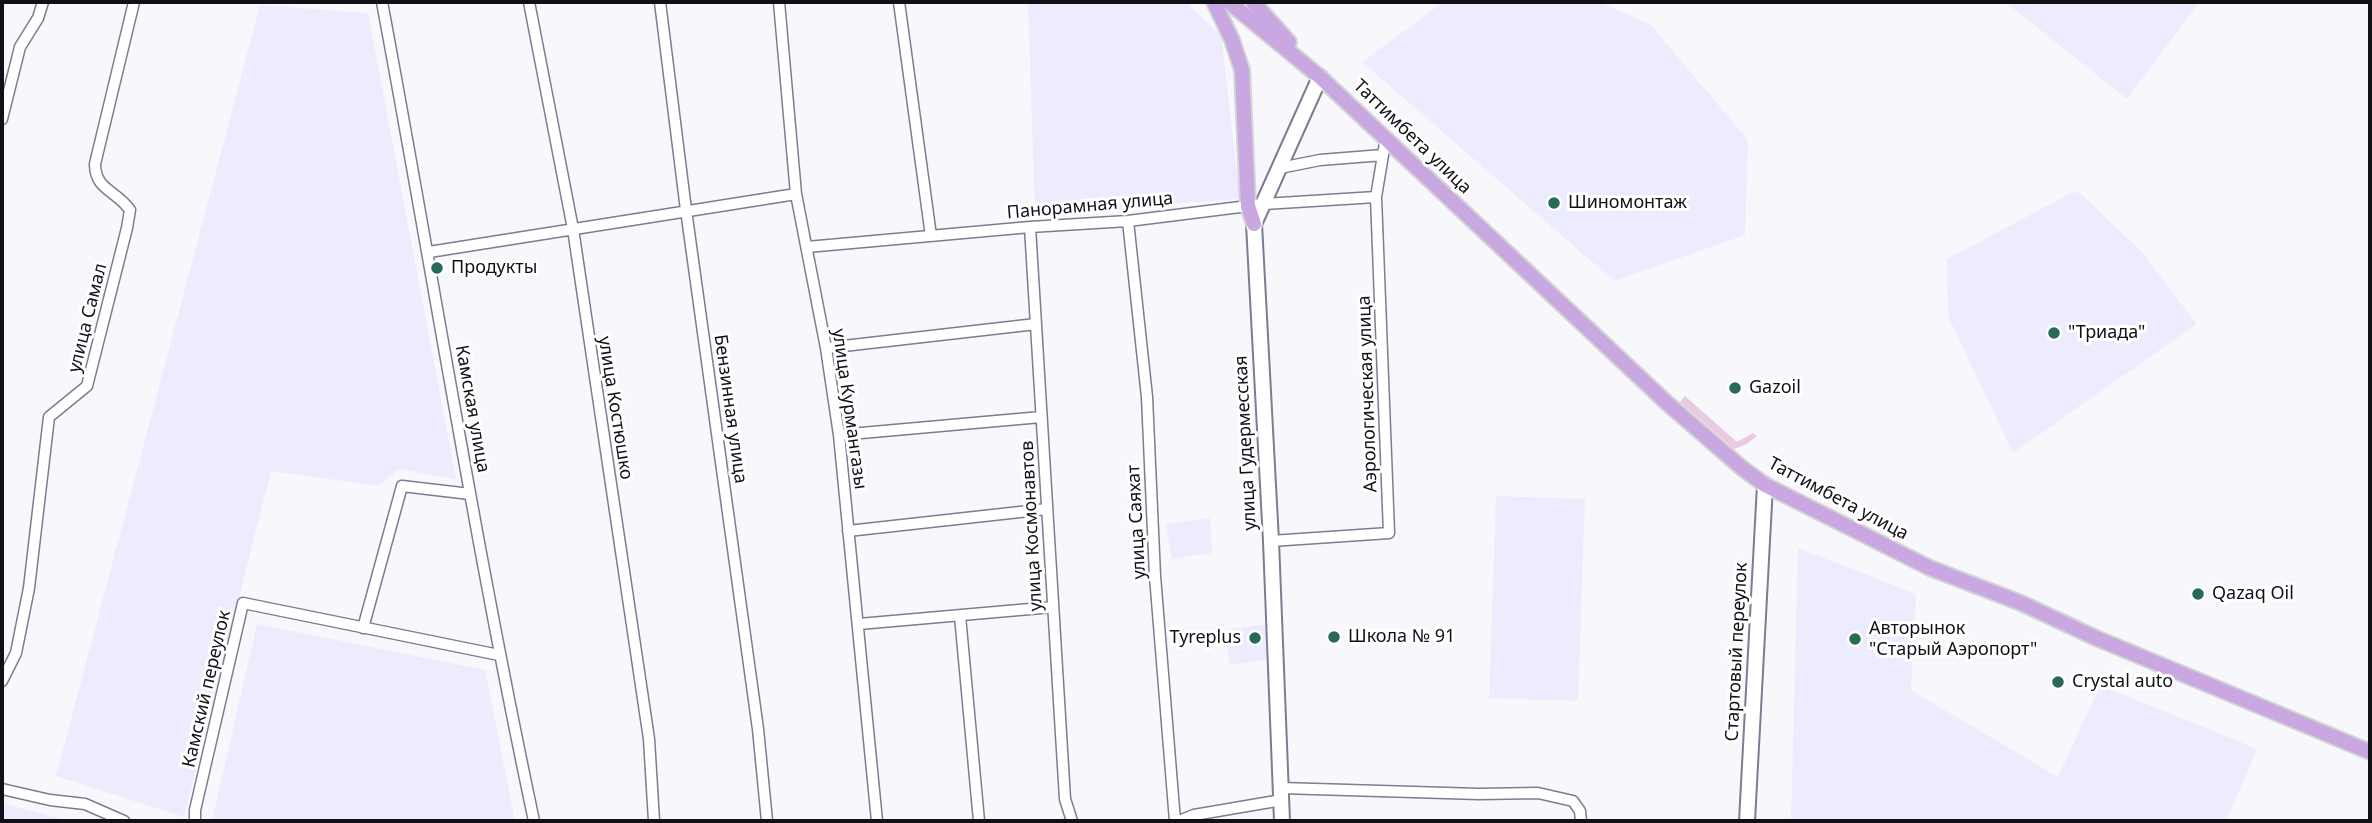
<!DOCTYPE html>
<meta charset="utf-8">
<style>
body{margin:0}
#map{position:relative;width:2372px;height:823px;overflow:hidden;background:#f8f8fc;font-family:"Noto Sans",sans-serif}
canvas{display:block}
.frame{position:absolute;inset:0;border:4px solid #101017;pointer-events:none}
</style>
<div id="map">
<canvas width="2372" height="823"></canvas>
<div class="frame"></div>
</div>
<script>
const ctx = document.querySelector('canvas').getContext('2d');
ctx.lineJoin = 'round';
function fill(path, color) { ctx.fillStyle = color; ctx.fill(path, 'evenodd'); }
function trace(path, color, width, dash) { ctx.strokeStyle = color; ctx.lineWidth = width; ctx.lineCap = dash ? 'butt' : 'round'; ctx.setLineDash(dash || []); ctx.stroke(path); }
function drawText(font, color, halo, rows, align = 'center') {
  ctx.font = font + ' "Noto Sans",sans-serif'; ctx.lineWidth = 6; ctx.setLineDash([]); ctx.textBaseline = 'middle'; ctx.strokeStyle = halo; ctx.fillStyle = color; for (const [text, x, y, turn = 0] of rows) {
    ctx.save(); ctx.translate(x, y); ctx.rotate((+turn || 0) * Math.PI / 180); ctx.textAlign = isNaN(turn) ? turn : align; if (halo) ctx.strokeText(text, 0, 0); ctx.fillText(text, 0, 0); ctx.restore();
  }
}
const built = new Path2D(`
 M 1028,2 L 1186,2 L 1221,35 L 1240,199 L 1035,213 Z
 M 1443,2 L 1599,2 L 1650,24 L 1748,140 L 1745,235 L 1614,281 L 1362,62 Z
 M 2005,2 L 2199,2 L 2127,99 Z
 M 260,5 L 368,13 L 456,479 L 399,469 L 379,486 L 271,471 L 184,817 L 56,776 Z
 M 2073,192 L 2080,193 L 2141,251 L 2197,324 L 2013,453 L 1948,316 L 1947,259 Z
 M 1496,496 L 1585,499 L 1578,701 L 1489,698 Z
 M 1210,518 L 1212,553 L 1172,559 L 1166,524 Z
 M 1798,548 L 1916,594 L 1911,690 L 2058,777 L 2100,685 L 2257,749 L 2226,821 L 1791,821 Z
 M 257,624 L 485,670 L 515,821 L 212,821 Z
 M 1268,624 L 1271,659 L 1230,665 L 1224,630 Z
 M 2,803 L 70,821 L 2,821 Z`);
const green = new Path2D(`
 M 1685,396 L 1737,442 L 1753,433 L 1757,436 L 1747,444 L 1734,449 L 1680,402 Z`);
const street = new Path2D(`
 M 382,2 C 433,275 476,549 534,821
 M 529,2 L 573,229 L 649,739 L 654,821
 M 660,2 L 686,210 L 758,729 L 767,821
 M 779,2 L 796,194 L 826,348 L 839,435 L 877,821
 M 899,2 L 931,236
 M 2,119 L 20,47 L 38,18 L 43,2
 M 1280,168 L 1320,160 L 1383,155
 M 1128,221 L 1147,397 L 1155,576 L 1175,821
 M 1030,227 L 1065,799 L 1072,821
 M 807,247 L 1030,227 L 1128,221 L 1264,204 L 1376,197
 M 429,252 L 796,194
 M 826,348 L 1036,324
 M 839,435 L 1041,417
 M 848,531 L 1047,509
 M 1271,541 L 1389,533 L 1376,197 L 1386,137
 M 960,616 L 979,821
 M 859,624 L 1053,607
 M 363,628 L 402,486 L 470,494
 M 2,681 L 16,653 L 29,588 L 49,417 L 87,386 L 127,228 L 130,210 C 116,190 95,190 95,164 L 134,2
 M 1281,788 L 1479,794 L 1538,793 L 1573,801 L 1580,811 L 1581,821
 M 2,789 L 50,800 L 85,804 L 124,821
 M 195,821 L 195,810 L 243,603 L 499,655
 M 1179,821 L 1194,815 L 1282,800`);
const secondary = new Path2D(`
 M 1282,821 L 1271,541 L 1254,224 L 1320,77
 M 1747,821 L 1765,485`);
const primary = new Path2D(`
 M 1214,2 L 1232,40 L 1242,70 L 1248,206 L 1254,224
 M 1229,2 L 1320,77 L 1667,403 L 1742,468 L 1765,485 L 1930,568 L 2021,603 L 2096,638 L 2370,752
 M 1253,2 L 1289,42`);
const markers = [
 [1554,203,7,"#296957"],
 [437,268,7,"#296957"],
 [2054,333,7,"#296957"],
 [1735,388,7,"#296957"],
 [2198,594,7,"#296957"],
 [1334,637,7,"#296957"],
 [1255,638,7,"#296957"],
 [1855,639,7,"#296957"],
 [2058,682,7,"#296957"]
];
const streetNames = [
 ["Таттимбета улица",1412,137,44],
 ["Панорамная улица",1090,206,-5],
 ["улица Самал",88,318,-76],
 ["Аэрологическая улица",1368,394,-92],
 ["улица Костюшко",615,408,81],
 ["Камская улица",472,409,80],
 ["Бензинная улица",730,409,82],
 ["улица Курмангазы",849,409,82],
 ["улица Гудермесская",1246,443,-93],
 ["Таттимбета улица",1838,499,28],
 ["улица Саяхат",1137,522,-93],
 ["улица Космонавтов",1032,526,-93],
 ["Стартовый переулок",1737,652,-87],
 ["Камский переулок",207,689,-77]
];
const poiNames = [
 ["Шиномонтаж",1568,203],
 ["Продукты",451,268],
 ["\"Триада\"",2068,333],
 ["Gazoil",1749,388],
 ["Qazaq Oil",2212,594],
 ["Авторынок",1869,629],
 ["\"Старый Аэропорт\"",1869,650],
 ["Школа № 91",1348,637],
 ["Tyreplus",1241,638,"right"],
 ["Crystal auto",2072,682]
];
fill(built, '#ececfe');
fill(green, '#e9cae2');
trace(street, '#7d7c90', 13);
trace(secondary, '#7d7c90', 18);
trace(primary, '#d4d4d5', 18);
trace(street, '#fff', 10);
trace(secondary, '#fff', 14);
trace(primary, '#c9a7e0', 14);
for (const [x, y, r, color] of markers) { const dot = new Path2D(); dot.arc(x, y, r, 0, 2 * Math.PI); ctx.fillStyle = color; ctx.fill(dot); trace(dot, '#fff', 2.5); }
drawText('18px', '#101017', '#fff', streetNames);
drawText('18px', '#101017', '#fff', poiNames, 'left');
</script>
